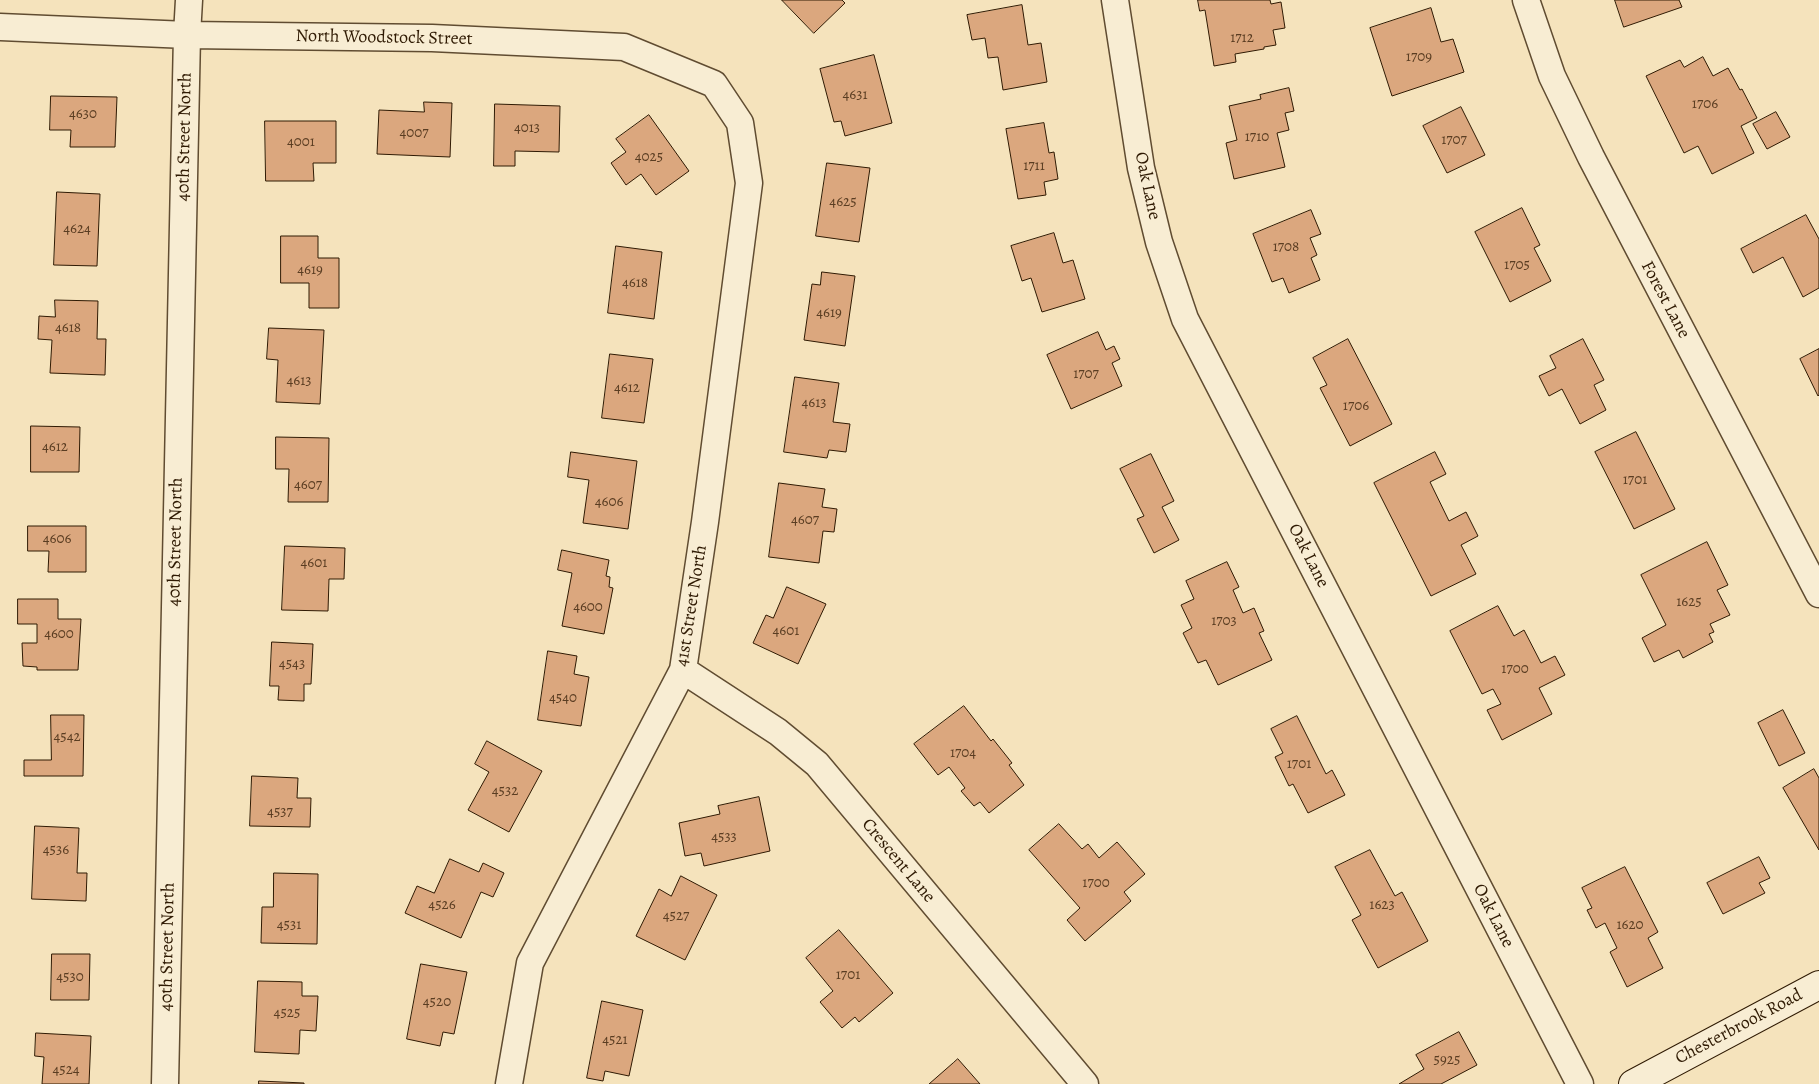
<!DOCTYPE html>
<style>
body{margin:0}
canvas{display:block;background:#f5e3bc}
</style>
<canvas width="1819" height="1084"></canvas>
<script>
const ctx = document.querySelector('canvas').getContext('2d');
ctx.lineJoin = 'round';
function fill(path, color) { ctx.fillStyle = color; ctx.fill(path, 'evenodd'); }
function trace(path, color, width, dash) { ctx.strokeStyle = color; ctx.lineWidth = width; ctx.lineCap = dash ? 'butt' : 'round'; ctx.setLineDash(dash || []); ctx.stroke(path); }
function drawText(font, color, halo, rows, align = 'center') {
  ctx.font = font + ' Alegreya,serif'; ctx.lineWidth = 4.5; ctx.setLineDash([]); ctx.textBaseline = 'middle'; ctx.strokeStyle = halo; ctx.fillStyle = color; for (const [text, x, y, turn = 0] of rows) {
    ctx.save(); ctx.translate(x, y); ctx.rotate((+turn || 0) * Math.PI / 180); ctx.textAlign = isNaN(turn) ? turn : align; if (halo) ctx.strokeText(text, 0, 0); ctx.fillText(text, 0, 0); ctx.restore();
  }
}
const building = new Path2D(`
 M 782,0 L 842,0 L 845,3 L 814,33 Z
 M 1198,0 L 1270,0 L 1271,4 L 1281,2 L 1285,28 L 1273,30 L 1276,45 L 1264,47 L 1264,49 L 1235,54 L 1236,62 L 1214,66 L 1205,10 L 1200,11 Z
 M 1615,0 L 1679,0 L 1682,7 L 1624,27 Z
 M 1022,5 L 1028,45 L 1041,43 L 1047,82 L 1003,90 L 998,57 L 988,58 L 985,38 L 972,40 L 967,15 Z
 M 1431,8 L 1441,42 L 1453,39 L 1464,72 L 1392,96 L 1370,28 Z
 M 874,55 L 892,123 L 845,136 L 841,121 L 834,122 L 820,69 Z
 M 1703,57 L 1713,76 L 1728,68 L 1740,90 L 1742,89 L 1757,118 L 1741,126 L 1754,153 L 1712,174 L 1698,146 L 1684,153 L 1646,76 L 1680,60 L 1684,67 Z
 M 1289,88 L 1294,111 L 1285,113 L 1289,130 L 1277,133 L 1285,167 L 1234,179 L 1226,143 L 1237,140 L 1229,106 L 1261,99 L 1260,95 Z
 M 51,96 L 117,97 L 115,147 L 70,147 L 71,130 L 50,130 Z
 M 424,102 L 452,103 L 450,157 L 377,154 L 379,110 L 424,112 Z
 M 495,104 L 560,106 L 559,152 L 515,151 L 515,166 L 494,166 Z
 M 1461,107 L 1485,155 L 1447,173 L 1423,126 Z
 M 1776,112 L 1790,137 L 1767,149 L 1753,124 Z
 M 649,115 L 689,171 L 656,195 L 641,174 L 626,185 L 611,163 L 626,152 L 616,139 Z
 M 265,121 L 336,121 L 336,163 L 313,163 L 314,181 L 266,181 Z
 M 1044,123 L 1049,153 L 1054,152 L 1058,179 L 1044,182 L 1046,195 L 1018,199 L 1006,129 Z
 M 827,163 L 870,168 L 859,242 L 816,236 Z
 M 57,192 L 100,194 L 97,266 L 54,265 Z
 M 1522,208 L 1540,245 L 1534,248 L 1551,281 L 1510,302 L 1475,232 Z
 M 1311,210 L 1321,234 L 1310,238 L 1317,255 L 1311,258 L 1320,280 L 1289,293 L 1283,278 L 1272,282 L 1253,234 Z
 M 1806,215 L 1819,239 L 1819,288 L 1803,297 L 1783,257 L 1753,273 L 1741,249 Z
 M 1054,233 L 1063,263 L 1073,260 L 1085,299 L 1042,312 L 1031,278 L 1022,281 L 1011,246 Z
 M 281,236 L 318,236 L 318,258 L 339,258 L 339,308 L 309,308 L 309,283 L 281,283 Z
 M 616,246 L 662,252 L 654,319 L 608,313 Z
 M 822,272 L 855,276 L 845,346 L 804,340 L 812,284 L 820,285 Z
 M 55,300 L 98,301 L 97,339 L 106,339 L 105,375 L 50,373 L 52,340 L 38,339 L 39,316 L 55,317 Z
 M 269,328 L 324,330 L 320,404 L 276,402 L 278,360 L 267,359 Z
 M 1098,332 L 1106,350 L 1114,346 L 1120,359 L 1112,363 L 1122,386 L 1071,409 L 1047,355 Z
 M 1348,339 L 1392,424 L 1350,446 L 1320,388 L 1327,385 L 1313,358 Z
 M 1583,339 L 1604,380 L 1594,385 L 1606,410 L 1580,424 L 1562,389 L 1549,396 L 1539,376 L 1556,368 L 1550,356 Z
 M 1819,349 L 1819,395 L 1818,396 L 1800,359 Z
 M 610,354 L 653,359 L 644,423 L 602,418 Z
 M 795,377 L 839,383 L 833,422 L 850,424 L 846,452 L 829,450 L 827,458 L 784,452 Z
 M 31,426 L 80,427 L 79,472 L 31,472 Z
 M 1636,432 L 1675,509 L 1634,529 L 1595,452 Z
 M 276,437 L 329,438 L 328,502 L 288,502 L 289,469 L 276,469 Z
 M 571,452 L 637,461 L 628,529 L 583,523 L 589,480 L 568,477 Z
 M 1435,452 L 1446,474 L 1430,482 L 1449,521 L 1466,512 L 1478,536 L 1461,545 L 1476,574 L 1431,596 L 1374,483 Z
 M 1151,454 L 1174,501 L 1162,507 L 1179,540 L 1154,553 L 1137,519 L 1144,516 L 1120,469 Z
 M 779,483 L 825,489 L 822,507 L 837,509 L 834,532 L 823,531 L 819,563 L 769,557 Z
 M 28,526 L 86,526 L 86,572 L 48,572 L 49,551 L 28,551 Z
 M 1707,542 L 1728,585 L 1717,590 L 1730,615 L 1710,624 L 1714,632 L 1709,634 L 1713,642 L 1683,658 L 1679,650 L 1654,662 L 1642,638 L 1666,625 L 1641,575 Z
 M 285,546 L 345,548 L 344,579 L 329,579 L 328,611 L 282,610 Z
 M 562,550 L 609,560 L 606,576 L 610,577 L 609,587 L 613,588 L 604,634 L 562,626 L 572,573 L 558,570 Z
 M 1227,562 L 1239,587 L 1233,590 L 1243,613 L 1254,608 L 1264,631 L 1259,633 L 1272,660 L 1218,685 L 1206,660 L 1198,663 L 1183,633 L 1192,628 L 1181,605 L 1194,599 L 1186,581 Z
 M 787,587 L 826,604 L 798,664 L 753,643 L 766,615 L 773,618 Z
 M 18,599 L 58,599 L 58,619 L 81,619 L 78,670 L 37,670 L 37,667 L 23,666 L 22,643 L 37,643 L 37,624 L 18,624 Z
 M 1498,606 L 1514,636 L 1524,630 L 1541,663 L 1555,656 L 1565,675 L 1539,688 L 1552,714 L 1502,740 L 1487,710 L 1501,704 L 1493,689 L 1482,694 L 1450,631 Z
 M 272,642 L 313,644 L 311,684 L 304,684 L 304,701 L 278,700 L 279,686 L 270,686 Z
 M 548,651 L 577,656 L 574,674 L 589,677 L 581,726 L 538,720 Z
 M 964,706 L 991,741 L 993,739 L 1012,763 L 1009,765 L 1024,785 L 989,813 L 980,802 L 974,806 L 961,791 L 965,788 L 949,767 L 938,775 L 914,744 Z
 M 1783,710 L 1805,753 L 1779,766 L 1758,723 Z
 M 51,715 L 84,715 L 83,776 L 24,776 L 24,760 L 51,760 Z
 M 1297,716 L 1326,774 L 1332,770 L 1345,795 L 1308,813 L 1293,784 L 1289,786 L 1275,757 L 1283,753 L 1271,729 Z
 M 487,741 L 542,771 L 509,832 L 468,810 L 489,772 L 475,764 Z
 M 1814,769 L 1819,778 L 1819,850 L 1783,788 Z
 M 252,776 L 298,778 L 297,798 L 311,798 L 310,827 L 250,826 Z
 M 759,797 L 770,851 L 704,866 L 701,853 L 685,856 L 679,823 L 720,814 L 718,806 Z
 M 1059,824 L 1082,849 L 1088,844 L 1099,858 L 1117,842 L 1145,874 L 1124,892 L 1131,901 L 1085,941 L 1067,920 L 1080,908 L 1029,850 Z
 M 35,826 L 79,828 L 77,873 L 87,873 L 86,901 L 32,899 Z
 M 1370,850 L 1395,896 L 1402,892 L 1428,941 L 1378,968 L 1352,920 L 1361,915 L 1335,867 Z
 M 1759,857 L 1770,878 L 1759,883 L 1765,893 L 1723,914 L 1707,883 Z
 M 450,859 L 479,872 L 483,863 L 504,873 L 493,897 L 481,892 L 461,938 L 405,913 L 417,886 L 434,893 Z
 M 1625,867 L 1658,932 L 1648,938 L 1663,968 L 1627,987 L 1610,952 L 1617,948 L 1605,923 L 1596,928 L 1587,910 L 1592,908 L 1582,888 Z
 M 274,873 L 318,874 L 317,944 L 261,943 L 262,907 L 273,907 Z
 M 681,876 L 717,895 L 685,960 L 636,936 L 659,889 L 671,896 Z
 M 839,930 L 893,993 L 859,1022 L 855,1017 L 842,1028 L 820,1002 L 833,991 L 806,958 Z
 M 52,954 L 90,954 L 89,1000 L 51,1000 Z
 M 421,964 L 467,972 L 454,1034 L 443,1032 L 440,1046 L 407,1039 Z
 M 258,981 L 302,982 L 302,996 L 318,996 L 316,1031 L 300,1030 L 299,1054 L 255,1052 Z
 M 602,1001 L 643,1010 L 629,1076 L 605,1071 L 603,1081 L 587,1078 Z
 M 1459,1032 L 1477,1065 L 1441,1084 L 1399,1084 L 1424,1069 L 1416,1055 Z
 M 36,1033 L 91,1036 L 89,1084 L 42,1084 L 44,1057 L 35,1056 Z
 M 958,1059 L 980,1084 L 929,1084 L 953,1063 Z
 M 259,1081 L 304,1083 L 304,1084 L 259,1084 Z`);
const street = new Path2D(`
 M 1115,0 L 1141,168 L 1159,242 L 1185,319 L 1580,1084
 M 1526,0 L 1552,76 L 1591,157 L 1819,594
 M 0,27 L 187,35 L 432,38 L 624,47 L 714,84 L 740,123 L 749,183 L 705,522 L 683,670 L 530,963 L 509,1084
 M 683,670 L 778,732 L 817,764 L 1085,1084
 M 165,1084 L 187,35 L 189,0`);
const secondary = new Path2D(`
 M 1633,1084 L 1819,985`);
const numberNames = [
 ["1712",1242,38],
 ["1709",1419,57],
 ["4631",855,95],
 ["1706",1705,104],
 ["4630",83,114],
 ["4013",527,128],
 ["4007",414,133],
 ["1710",1257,137],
 ["1707",1454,140],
 ["4001",301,142],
 ["4025",649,157],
 ["1711",1034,166],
 ["4625",843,202],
 ["4624",77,229],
 ["1708",1286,247],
 ["1705",1517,265],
 ["4619",310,270],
 ["4618",635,283],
 ["4619",829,313],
 ["4618",68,328],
 ["1707",1086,374],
 ["4613",299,381],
 ["4612",627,388],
 ["4613",814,403],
 ["1706",1356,406],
 ["4612",55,447],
 ["1701",1635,480],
 ["4607",308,485],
 ["4606",609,502],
 ["4607",805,520],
 ["4606",57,539],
 ["4601",314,563],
 ["1625",1689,602],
 ["4600",588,607],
 ["1703",1224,621],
 ["4601",786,631],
 ["4600",59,634],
 ["4543",292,664],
 ["1700",1515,669],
 ["4540",563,698],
 ["4542",67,737],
 ["1704",963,753],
 ["1701",1299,764],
 ["4532",505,791],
 ["4537",280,812],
 ["4533",724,837],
 ["4536",56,850],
 ["1700",1096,883],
 ["4526",442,905],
 ["1623",1382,905],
 ["4527",676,916],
 ["4531",289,925],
 ["1620",1630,925],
 ["1701",848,975],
 ["4530",70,977],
 ["4520",437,1002],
 ["4525",287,1013],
 ["4521",615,1040],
 ["5925",1447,1060],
 ["4524",66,1070]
];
const streetNames = [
 ["North Woodstock Street",384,38,1],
 ["40th Street North",185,137,-89],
 ["Oak Lane",1147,186,78],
 ["Forest Lane",1665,300,62],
 ["40th Street North",176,542,-89],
 ["Oak Lane",1308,556,63],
 ["41st Street North",692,606,-81],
 ["Crescent Lane",898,861,50],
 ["Oak Lane",1493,916,63],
 ["40th Street North",168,947,-89],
 ["Chesterbrook Road",1739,1027,-28]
];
fill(building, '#dba77e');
trace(building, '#2f1a03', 1);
trace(street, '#604c31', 29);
trace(secondary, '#2f1a03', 30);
trace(street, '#f8edd3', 26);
trace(secondary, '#f8edd3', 28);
drawText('15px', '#5a3d22', null, numberNames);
drawText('18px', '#2f1a03', '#f8edd3', streetNames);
</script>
